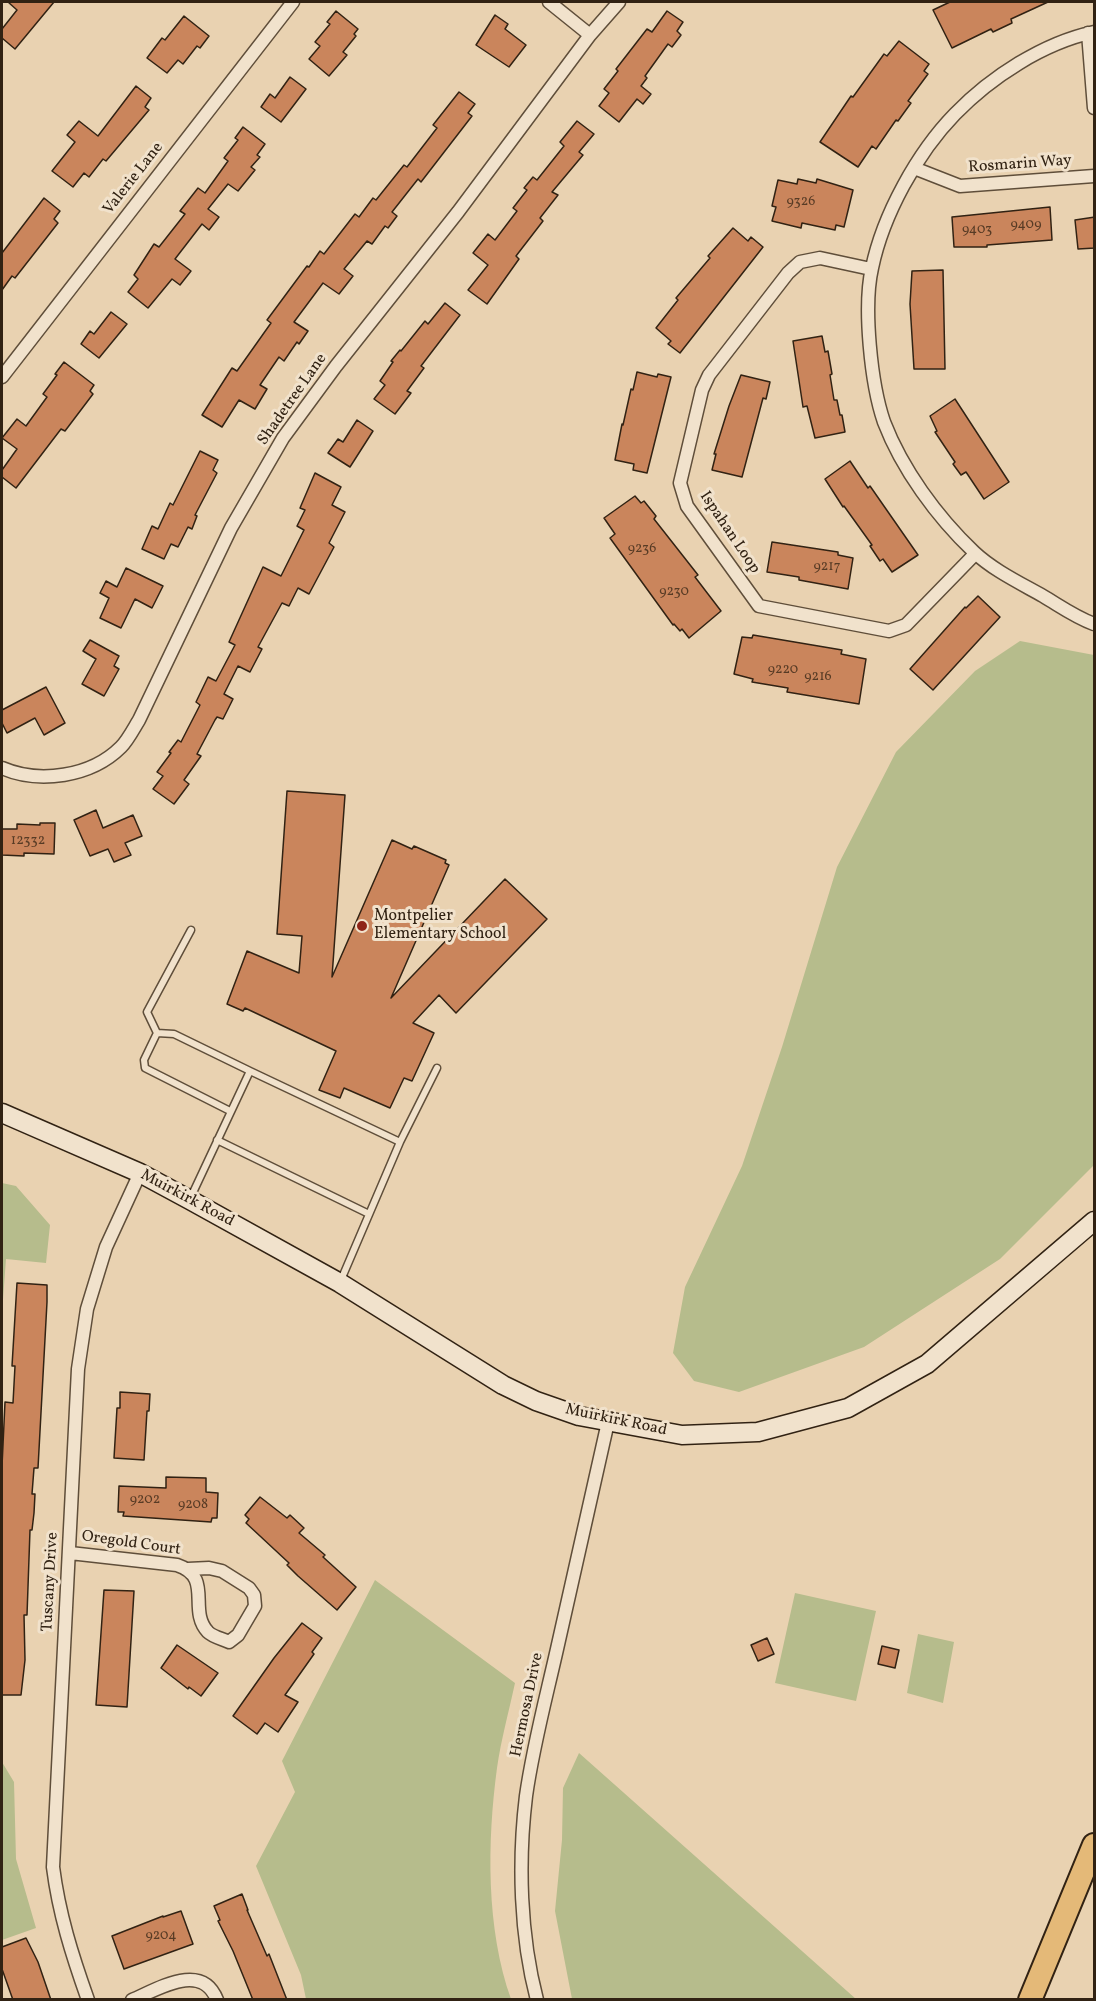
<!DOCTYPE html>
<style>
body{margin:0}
#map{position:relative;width:1096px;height:2001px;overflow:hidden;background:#e9d2b1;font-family:Vollkorn,serif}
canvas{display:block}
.frame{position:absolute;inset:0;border:3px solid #312213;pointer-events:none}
</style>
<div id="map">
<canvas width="1096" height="2001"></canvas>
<div class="frame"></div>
</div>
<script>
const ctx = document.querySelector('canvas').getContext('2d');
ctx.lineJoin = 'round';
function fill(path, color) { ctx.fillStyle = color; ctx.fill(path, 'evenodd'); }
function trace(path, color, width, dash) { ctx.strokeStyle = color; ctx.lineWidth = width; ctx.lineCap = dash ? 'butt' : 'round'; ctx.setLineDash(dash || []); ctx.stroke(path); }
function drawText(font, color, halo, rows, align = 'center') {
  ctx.font = font + ' Vollkorn,serif'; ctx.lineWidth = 6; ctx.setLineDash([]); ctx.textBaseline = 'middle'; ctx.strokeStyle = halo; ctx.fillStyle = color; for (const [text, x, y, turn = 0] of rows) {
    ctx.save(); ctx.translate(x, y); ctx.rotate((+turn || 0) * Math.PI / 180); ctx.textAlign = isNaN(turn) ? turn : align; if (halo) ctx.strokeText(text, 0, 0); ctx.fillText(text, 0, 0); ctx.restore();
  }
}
const green = new Path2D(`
 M 1020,641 L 1094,655 L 1094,1165 L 1000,1259 L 864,1347 L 739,1392 L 694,1381 L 673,1353 L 685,1287 L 742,1166 L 782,1047 L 837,867 L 896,752 L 975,671 Z
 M 2,1183 L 16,1186 L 50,1225 L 46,1263 L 6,1259 L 2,1313 Z
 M 375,1580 L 515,1683 C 509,1711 501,1740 497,1768 C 487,1842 486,1929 511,1999 L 306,1999 L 301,1975 L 256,1866 L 295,1792 L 282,1761 Z
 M 795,1593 L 876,1611 L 856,1701 L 775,1683 Z
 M 918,1634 L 954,1642 L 943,1703 L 907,1693 Z
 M 579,1753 L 856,1999 L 572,1999 L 555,1911 L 562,1840 L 563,1788 Z
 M 2,1762 L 14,1782 L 16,1859 L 36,1928 L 2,1940 Z`);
const building = new Path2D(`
 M 8,2 L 54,2 L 15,49 L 2,38 L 2,29 L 17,10 Z
 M 950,2 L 1048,2 L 1011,19 L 1012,23 L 993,32 L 991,29 L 952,48 L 933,10 Z
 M 336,11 L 358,29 L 354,34 L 356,36 L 343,52 L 347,55 L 329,76 L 309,59 L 320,46 L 315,42 L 330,24 L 327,22 Z
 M 667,11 L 683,22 L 677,31 L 681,35 L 672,47 L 668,44 L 645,76 L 647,78 L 641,86 L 651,94 L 643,104 L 637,99 L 619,122 L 599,106 L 609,93 L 604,89 L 618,71 L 616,69 L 647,29 L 652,32 Z
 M 495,15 L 508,24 L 505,29 L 526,45 L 509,67 L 476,45 Z
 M 184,16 L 209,36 L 200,48 L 197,46 L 183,64 L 178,60 L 167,73 L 147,58 L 162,38 L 165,40 Z
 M 899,41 L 929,64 L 924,71 L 928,74 L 908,101 L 911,103 L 898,121 L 896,120 L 876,149 L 872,146 L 858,167 L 820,142 L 851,96 L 853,97 L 884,54 L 887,56 Z
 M 290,77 L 306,89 L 281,122 L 261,107 L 270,94 L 275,98 Z
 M 136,86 L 151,98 L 145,107 L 149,110 L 106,161 L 103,159 L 89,177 L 84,173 L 73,187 L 52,171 L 75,142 L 67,135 L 79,121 L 98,136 Z
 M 459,92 L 475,104 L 468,113 L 472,116 L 421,182 L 418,179 L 392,212 L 397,216 L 388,228 L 385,226 L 372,244 L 367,241 L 344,269 L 353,276 L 339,294 L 323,283 L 294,322 L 308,331 L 299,344 L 297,342 L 284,361 L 279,357 L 260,385 L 267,389 L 255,409 L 239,400 L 222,427 L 202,415 L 232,368 L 237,371 L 271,323 L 267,320 L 307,266 L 309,267 L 320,251 L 324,254 L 355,214 L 359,217 L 373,198 L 376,200 L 404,165 L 407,167 L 437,128 L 433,125 Z
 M 577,121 L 594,134 L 579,152 L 583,155 L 552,192 L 558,195 L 540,218 L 543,221 L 516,256 L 519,259 L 487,304 L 468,290 L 488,265 L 473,253 L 488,234 L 495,240 L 517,211 L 513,208 L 527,190 L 524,188 L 533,177 L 537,180 L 564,146 L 560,142 Z
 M 243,127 L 265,144 L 257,155 L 260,157 L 251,167 L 255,170 L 238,191 L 228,184 L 208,209 L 219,217 L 209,230 L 202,224 L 175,259 L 191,271 L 180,285 L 172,279 L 148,308 L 128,292 L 138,279 L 134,275 L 154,244 L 159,247 L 185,214 L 180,211 L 198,188 L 205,193 L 228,161 L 224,158 L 238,140 L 235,138 Z
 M 798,179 L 816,183 L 817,179 L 853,190 L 844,227 L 836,225 L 835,230 L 802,223 L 801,228 L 772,221 L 776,207 L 772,206 L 778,180 L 797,184 Z
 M 44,198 L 60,211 L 54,219 L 58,223 L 15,278 L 12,276 L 2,290 L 2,253 Z
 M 1050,207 L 1052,240 L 987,245 L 987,247 L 954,247 L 952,217 Z
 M 1095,217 L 1095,248 L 1078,249 L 1075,220 Z
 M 733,228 L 748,241 L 751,237 L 763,247 L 680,353 L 668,344 L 671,341 L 656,328 L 678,300 L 676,298 L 710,258 L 708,256 Z
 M 943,270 L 945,369 L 914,369 L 910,304 L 912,271 Z
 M 445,303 L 460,315 L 421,366 L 424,368 L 407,391 L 411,393 L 395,414 L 374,399 L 385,385 L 380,381 L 393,362 L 391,361 L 400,350 L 401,351 L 425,321 L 428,324 Z
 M 111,312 L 127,324 L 99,358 L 81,344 L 90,331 L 94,334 Z
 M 822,336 L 825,352 L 828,351 L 832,374 L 830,375 L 834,400 L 837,400 L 840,415 L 842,415 L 845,432 L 815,438 L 807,406 L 803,407 L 793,341 Z
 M 64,362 L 94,385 L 90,391 L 93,394 L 65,431 L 61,429 L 16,488 L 2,477 L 2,470 L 17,449 L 2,438 L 17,419 L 26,426 L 47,397 L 43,394 L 57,375 L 55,374 Z
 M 637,372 L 657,377 L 658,374 L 671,377 L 647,473 L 633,470 L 634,464 L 615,460 L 622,424 L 623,425 L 631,389 L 633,390 Z
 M 741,375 L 770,382 L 766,399 L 763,398 L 742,477 L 712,470 L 716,454 L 714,454 L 729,406 Z
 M 955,399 L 1009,482 L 984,499 L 966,472 L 961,475 L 953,464 L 955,462 L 935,432 L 937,431 L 930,416 Z
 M 357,420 L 373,431 L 350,467 L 328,453 L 338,439 L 343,442 Z
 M 200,451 L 218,460 L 213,470 L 217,473 L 195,515 L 197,516 L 192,529 L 188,527 L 178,547 L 171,544 L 164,559 L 142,549 L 152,526 L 158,529 L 170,503 L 173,505 Z
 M 850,461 L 868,488 L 870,486 L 918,555 L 892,572 L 883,559 L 880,561 L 870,546 L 872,545 L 844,506 L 843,507 L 825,479 Z
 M 315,473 L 341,487 L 332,505 L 345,512 L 329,543 L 334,547 L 309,594 L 298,588 L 289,606 L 282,603 L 258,647 L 262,649 L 250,672 L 238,666 L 224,694 L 233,699 L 223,719 L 217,717 L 215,720 L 197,754 L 201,756 L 184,780 L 189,784 L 174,804 L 153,789 L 163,776 L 157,772 L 171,753 L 169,752 L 178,740 L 181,742 L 200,705 L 196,702 L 208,677 L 216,681 L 235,645 L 229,642 L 263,567 L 281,576 L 304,530 L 297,526 L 305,510 L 300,508 Z
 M 635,496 L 641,503 L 644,501 L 656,516 L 654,519 L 698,575 L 695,577 L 721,611 L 689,638 L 682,629 L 680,631 L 674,624 L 673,625 L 610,538 L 615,534 L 604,518 Z
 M 772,542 L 838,552 L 838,555 L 853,558 L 848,589 L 799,580 L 799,577 L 767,572 Z
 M 126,568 L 163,586 L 152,608 L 135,599 L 121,628 L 100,618 L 109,598 L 100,593 L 106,581 L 117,587 Z
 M 978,596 L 1000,617 L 933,690 L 910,669 L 965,607 L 966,608 Z
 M 753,635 L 842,650 L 841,654 L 866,659 L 859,704 L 787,692 L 788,688 L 752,682 L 753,679 L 734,674 L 742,637 L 752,638 Z
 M 90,640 L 119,656 L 114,666 L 119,669 L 104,696 L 82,684 L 96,659 L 83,651 Z
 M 46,687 L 65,723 L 44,735 L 35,718 L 7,733 L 2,723 L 2,710 Z
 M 287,791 L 345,795 L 332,977 L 392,840 L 412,849 L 414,846 L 446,860 L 445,863 L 449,865 L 391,998 L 505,879 L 547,919 L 456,1013 L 439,995 L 413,1023 L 434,1033 L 412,1081 L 404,1078 L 390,1108 L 344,1088 L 340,1098 L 319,1090 L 336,1051 L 245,1008 L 243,1011 L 227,1004 L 247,951 L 299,973 L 302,936 L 277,934 Z
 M 96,810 L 103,828 L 133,815 L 142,836 L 125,843 L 131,855 L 114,862 L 108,849 L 90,856 L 74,820 Z
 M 40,823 L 55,823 L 54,854 L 24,853 L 24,856 L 2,855 L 2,829 L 17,829 L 17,824 L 40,825 Z
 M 17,1283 L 47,1285 L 47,1302 L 38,1468 L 34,1468 L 32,1494 L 35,1494 L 34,1513 L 32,1530 L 30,1530 L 27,1615 L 24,1615 L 25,1660 L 21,1695 L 2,1695 L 2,1466 L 5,1402 L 13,1403 L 15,1366 L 12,1366 Z
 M 120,1392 L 150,1394 L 149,1411 L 147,1411 L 144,1460 L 114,1458 L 117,1408 L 120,1408 Z
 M 166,1477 L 206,1478 L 206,1492 L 218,1493 L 217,1518 L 212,1518 L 211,1522 L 123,1516 L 124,1512 L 118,1512 L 119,1486 L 166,1488 Z
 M 260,1497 L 287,1518 L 290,1515 L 304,1528 L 299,1533 L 325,1555 L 323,1557 L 356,1587 L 337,1610 L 298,1576 L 287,1565 L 289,1563 L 246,1523 L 249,1519 L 245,1515 Z
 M 104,1590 L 134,1591 L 127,1707 L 96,1705 Z
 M 302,1623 L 322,1638 L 312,1652 L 314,1654 L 285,1695 L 298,1702 L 278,1732 L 265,1723 L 257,1734 L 233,1716 L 274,1658 Z
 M 767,1638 L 774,1654 L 758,1661 L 751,1645 Z
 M 177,1645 L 218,1673 L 201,1696 L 189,1687 L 188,1689 L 161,1668 Z
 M 882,1646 L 899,1650 L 895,1668 L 878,1664 Z
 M 242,1894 L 248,1910 L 247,1910 L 267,1956 L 269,1954 L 287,2000 L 253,2000 L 233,1951 L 218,1921 L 220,1920 L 214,1906 Z
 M 181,1911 L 193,1944 L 124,1969 L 112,1936 L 163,1916 L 163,1917 Z
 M 26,1938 L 38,1962 L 51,2000 L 13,2000 L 2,1969 L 2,1947 Z`);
const service = new Path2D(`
 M 157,1033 L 147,1012 L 191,930
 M 230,1111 L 145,1068 L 144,1060 L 157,1033 L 174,1034 L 250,1071
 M 217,1140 L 369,1214
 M 400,1142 L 437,1068
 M 190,1199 L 250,1071 L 400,1142 L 341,1280`);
const minor = new Path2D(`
 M 549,2 L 590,35
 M 1094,32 C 1043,43 991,77 955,114 C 917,153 883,215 872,268 C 863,307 871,384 884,422 C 902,469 937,517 974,552 C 993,570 1020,583 1043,596 C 1060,606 1075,617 1094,624
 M 1088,33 L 1094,108
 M 914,168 L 960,186 L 1094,176
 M 871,269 L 820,258 L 800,262 L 788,273 L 709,375 L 702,390 L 680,483 L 687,506 L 759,606 L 889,631 L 906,625 L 975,554
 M 2,377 L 293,2
 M 2,768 C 39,784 91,777 121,747 C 128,740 134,728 139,720 L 231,528 L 283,438 L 336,366 L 458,212 L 590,35 L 619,2
 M 70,1553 L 177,1565 C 214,1577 187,1610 208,1632 C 213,1637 223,1639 229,1642 L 238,1635 L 255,1606 L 254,1595 L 249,1588 L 222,1571 L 209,1568 L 188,1569
 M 88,2000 C 72,1955 59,1914 53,1867 L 78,1369 L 87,1309 L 106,1247 L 140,1173
 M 132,2000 C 158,1989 202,1961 217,2000
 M 537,2000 C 520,1935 518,1862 526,1796 C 533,1746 546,1698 557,1649 C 574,1573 591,1498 608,1422`);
const secondary = new Path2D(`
 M 2,1113 L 140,1173 L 190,1200 L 340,1283 L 503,1385 L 536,1401 L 579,1416 L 682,1435 L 758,1432 L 848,1408 L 927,1364 L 1094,1221`);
const motorway = new Path2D(`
 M 1030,2000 L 1094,1845`);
const markers = [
 [362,926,6,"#8f2418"]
];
const numberNames = [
 ["9326",801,202],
 ["9409",1026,225],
 ["9403",977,230],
 ["9236",642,549],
 ["9217",827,567],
 ["9230",674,592],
 ["9220",783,670],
 ["9216",818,677],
 ["12332",28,841],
 ["9202",145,1500],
 ["9208",193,1505],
 ["9204",161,1936]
];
const streetNames = [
 ["Rosmarin Way",1020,165,-4],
 ["Valerie Lane",134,179,-52],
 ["Shadetree Lane",293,400,-55],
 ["Ispahan Loop",729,533,56],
 ["Muirkirk Road",187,1199,28],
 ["Muirkirk Road",616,1421,12],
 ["Oregold Court",131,1544,8],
 ["Tuscany Drive",51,1582,-87],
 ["Hermosa Drive",528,1705,-78]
];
const poiNames = [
 ["Montpelier",374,917],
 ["Elementary School",374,935]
];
fill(green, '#b6bc8c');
fill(building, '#ca855c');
trace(building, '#312213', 1.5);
trace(service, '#5f4e3a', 9);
trace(minor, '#5f4e3a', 15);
trace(secondary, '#312213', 21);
trace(motorway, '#312213', 26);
trace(service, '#f1e2cc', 6);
trace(minor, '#f1e2cc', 12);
trace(secondary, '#f1e2cc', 18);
trace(motorway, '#e4b978', 22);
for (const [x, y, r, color] of markers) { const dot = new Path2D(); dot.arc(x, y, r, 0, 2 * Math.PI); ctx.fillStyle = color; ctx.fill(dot); trace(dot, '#f1e2cc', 2); }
drawText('14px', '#573b25', null, numberNames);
drawText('16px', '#312213', '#f1e2cc', streetNames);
drawText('16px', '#312213', '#f1e2cc', poiNames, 'left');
</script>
